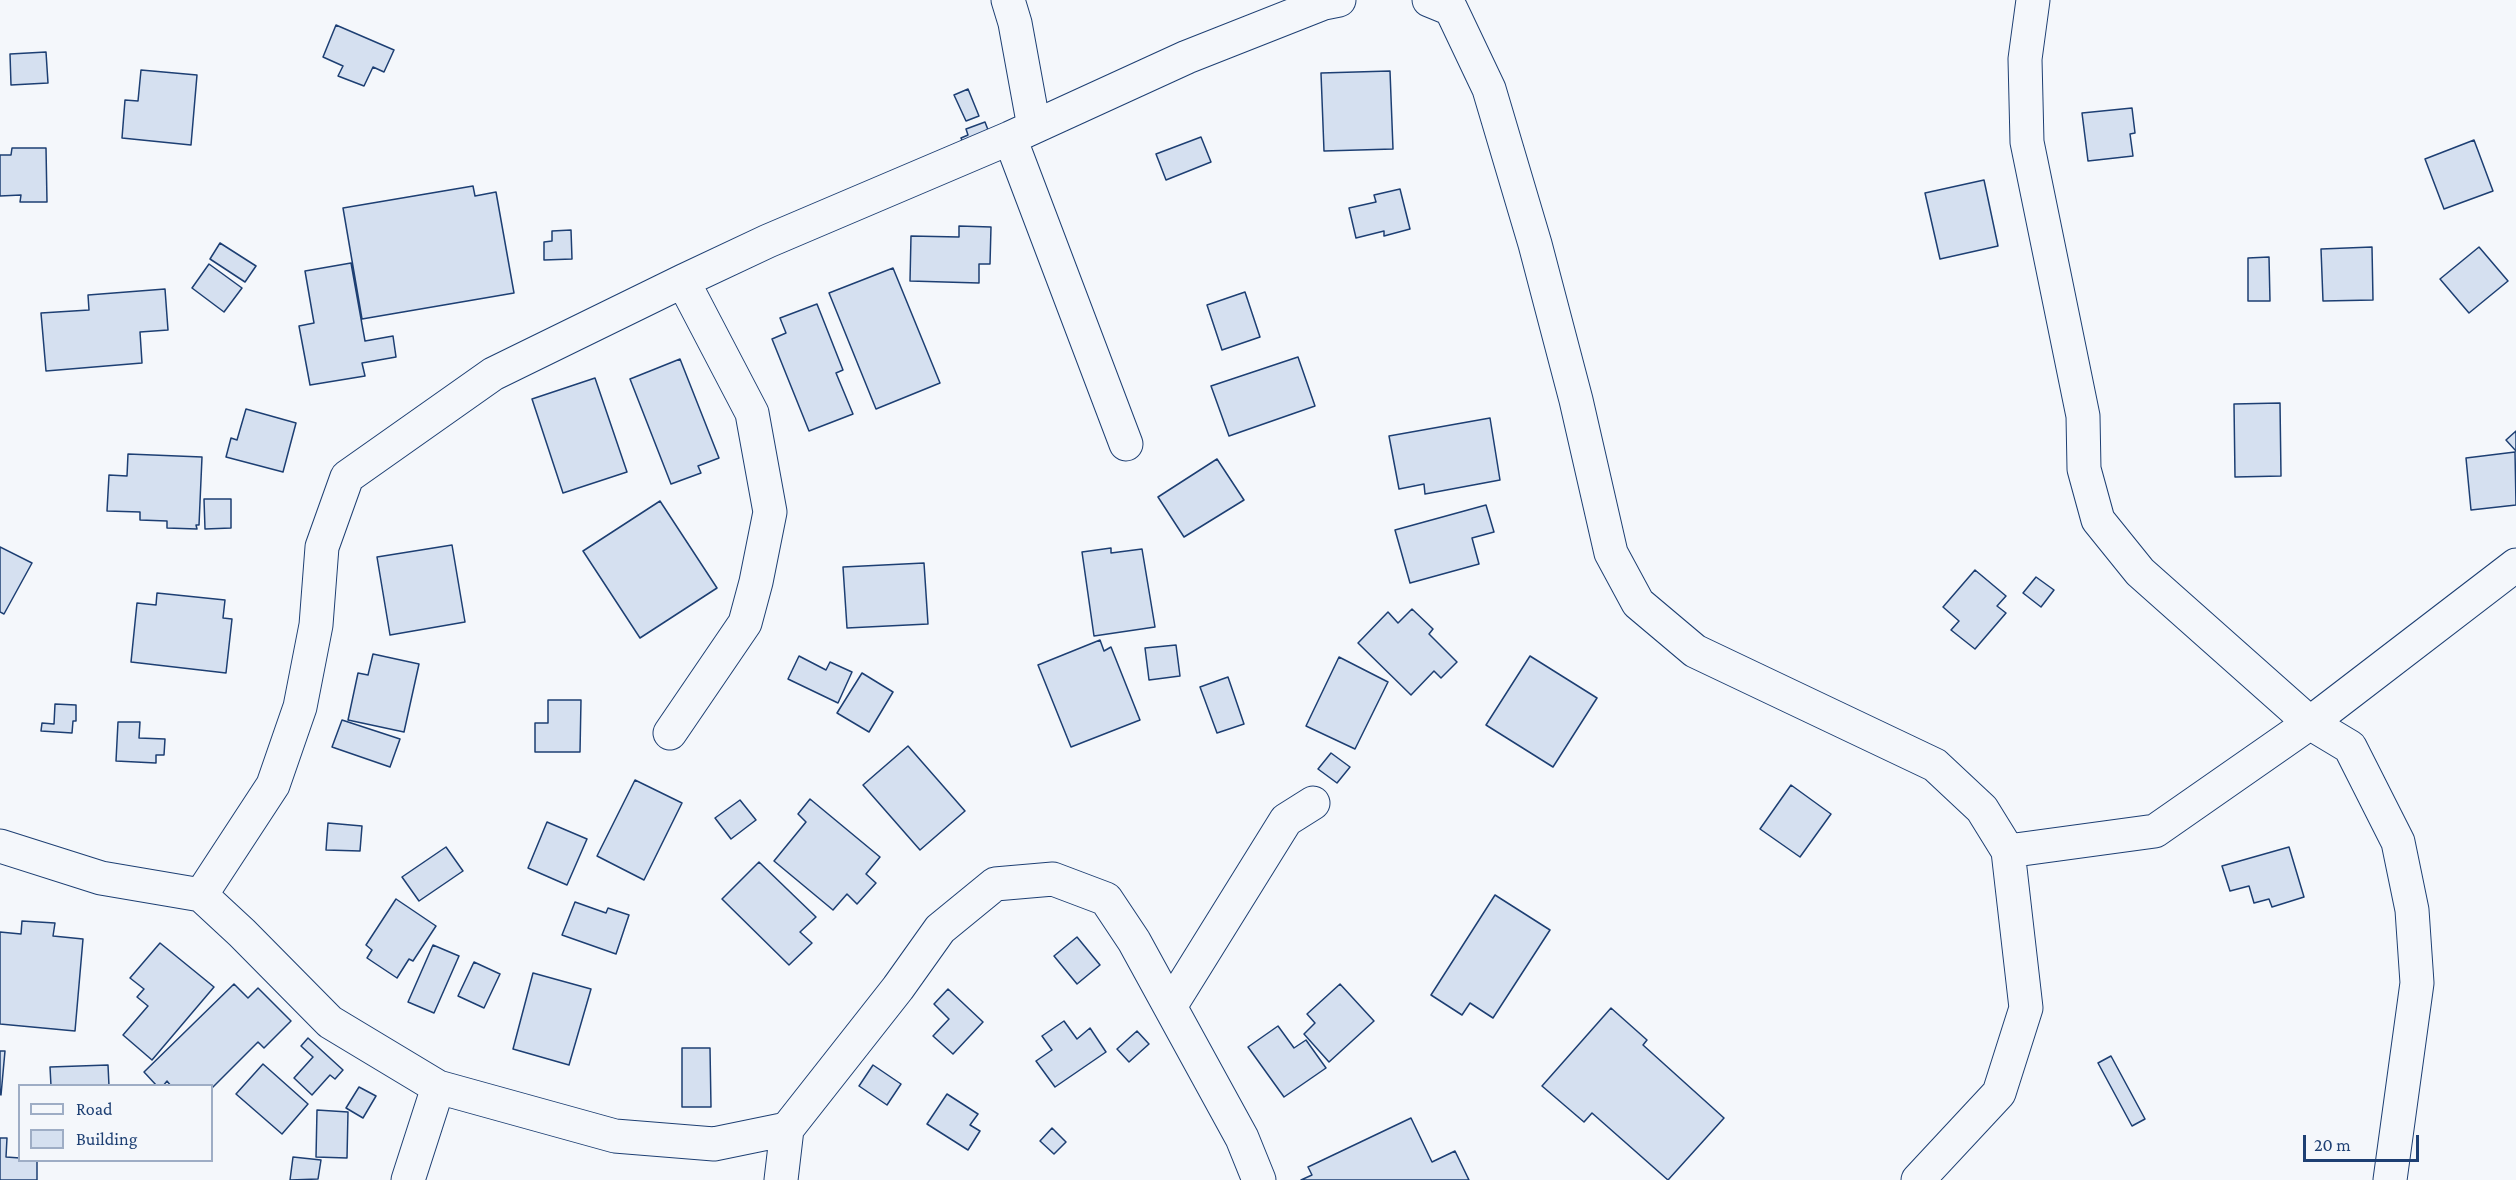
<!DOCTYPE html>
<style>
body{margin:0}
#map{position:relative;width:2516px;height:1180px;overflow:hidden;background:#f4f7fb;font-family:"Crimson Pro",serif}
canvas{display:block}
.legend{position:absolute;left:18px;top:1084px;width:195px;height:78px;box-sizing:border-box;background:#f4f7fb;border:2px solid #9eadc5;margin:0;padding:8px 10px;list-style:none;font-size:18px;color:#1d3f73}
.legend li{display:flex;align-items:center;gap:12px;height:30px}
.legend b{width:30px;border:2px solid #9eadc5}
.scale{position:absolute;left:2303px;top:1135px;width:116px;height:27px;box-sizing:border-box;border:3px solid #1d3f73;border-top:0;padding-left:8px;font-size:18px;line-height:21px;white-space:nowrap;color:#1d3f73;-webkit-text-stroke:4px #f4f7fb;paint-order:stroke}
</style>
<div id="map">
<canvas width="2516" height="1180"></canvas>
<ul class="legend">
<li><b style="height:8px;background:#f4f7fb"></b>Road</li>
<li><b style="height:16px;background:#d5e0f0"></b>Building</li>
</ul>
<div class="scale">20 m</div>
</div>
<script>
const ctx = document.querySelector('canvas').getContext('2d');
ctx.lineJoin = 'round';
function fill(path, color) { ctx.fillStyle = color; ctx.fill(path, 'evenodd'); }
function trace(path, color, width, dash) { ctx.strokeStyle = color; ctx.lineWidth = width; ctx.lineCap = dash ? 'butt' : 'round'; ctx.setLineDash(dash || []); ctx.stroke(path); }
const building = new Path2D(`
 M 336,25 L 394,50 L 384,72 L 373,67 L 364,86 L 338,76 L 343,66 L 323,57 Z
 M 46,52 L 48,83 L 11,85 L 10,54 Z
 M 141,70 L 197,75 L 191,145 L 122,138 L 125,100 L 138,101 Z
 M 1390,71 L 1393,149 L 1324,151 L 1321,73 Z
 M 968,89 L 979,116 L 966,121 L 954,95 Z
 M 2132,108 L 2135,133 L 2130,134 L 2133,156 L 2088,161 L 2082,113 Z
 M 985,122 L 990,135 L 964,145 L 961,138 L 968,135 L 966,129 Z
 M 1201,137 L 1211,162 L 1166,180 L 1156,154 Z
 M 2474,140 L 2493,191 L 2444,209 L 2425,159 Z
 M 12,148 L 46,148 L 47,202 L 20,202 L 21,195 L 0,196 L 0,155 L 11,155 Z
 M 1984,180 L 1998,246 L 1940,259 L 1925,193 Z
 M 473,186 L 475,196 L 496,192 L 514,293 L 362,319 L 343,208 Z
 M 1400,189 L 1410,229 L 1384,236 L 1384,231 L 1356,238 L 1349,208 L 1376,202 L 1374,195 Z
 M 959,226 L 991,227 L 990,264 L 979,264 L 979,283 L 910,281 L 911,236 L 959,237 Z
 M 571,230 L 572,259 L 544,260 L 544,242 L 552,241 L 552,231 Z
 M 220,243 L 256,266 L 245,282 L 210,259 Z
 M 2372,247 L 2373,300 L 2323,301 L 2321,249 Z
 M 2479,247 L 2508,281 L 2469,313 L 2440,279 Z
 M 2269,257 L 2270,301 L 2248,301 L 2248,258 Z
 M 351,263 L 365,341 L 393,336 L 396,357 L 362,363 L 365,376 L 310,385 L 299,326 L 314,323 L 305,271 Z
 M 209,264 L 242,288 L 224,312 L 192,288 Z
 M 893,268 L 940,383 L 876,409 L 829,293 Z
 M 165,289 L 168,330 L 140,332 L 142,363 L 46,371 L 41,313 L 89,310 L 88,295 Z
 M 1245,292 L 1260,337 L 1222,350 L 1207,305 Z
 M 817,304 L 843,370 L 836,373 L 853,414 L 809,431 L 772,339 L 786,333 L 780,318 Z
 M 1298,357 L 1315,406 L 1229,436 L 1211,386 Z
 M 680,359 L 719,458 L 698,466 L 701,473 L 671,484 L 630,379 Z
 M 595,378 L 627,472 L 563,493 L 532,399 Z
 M 2280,403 L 2281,476 L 2235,477 L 2234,404 Z
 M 246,409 L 296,423 L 283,472 L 226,457 L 231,438 L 237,440 Z
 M 1490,418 L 1500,480 L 1425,494 L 1424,484 L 1399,489 L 1389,436 Z
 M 2516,431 L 2516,451 L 2506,440 Z
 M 2515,452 L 2516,505 L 2471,510 L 2466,458 Z
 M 128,454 L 202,457 L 199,525 L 196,525 L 197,529 L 167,528 L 167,521 L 140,520 L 140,512 L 107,511 L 109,475 L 127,476 Z
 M 1217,459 L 1244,500 L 1184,537 L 1158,497 Z
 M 204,499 L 231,499 L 231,528 L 205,529 Z
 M 660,501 L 717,588 L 640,638 L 583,551 Z
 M 1486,505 L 1494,532 L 1472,538 L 1479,564 L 1410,583 L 1395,530 Z
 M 452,545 L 465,622 L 390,635 L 377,557 Z
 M 0,547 L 32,563 L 4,614 L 0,612 Z
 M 1111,548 L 1111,553 L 1142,549 L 1155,627 L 1094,636 L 1082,552 Z
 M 924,563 L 928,624 L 847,628 L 843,567 Z
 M 1975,570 L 2006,596 L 1997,606 L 2006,613 L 1975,649 L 1951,630 L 1959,621 L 1943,607 Z
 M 2036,577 L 2054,590 L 2041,607 L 2023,593 Z
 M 157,593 L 225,600 L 223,618 L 232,619 L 226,673 L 131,662 L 137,603 L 156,605 Z
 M 1412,609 L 1433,629 L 1429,634 L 1457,662 L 1441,678 L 1434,671 L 1411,695 L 1358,643 L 1388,612 L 1398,623 Z
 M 1100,640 L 1104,651 L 1111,647 L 1140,720 L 1071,747 L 1038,665 Z
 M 1176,645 L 1180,676 L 1149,680 L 1145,648 Z
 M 373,654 L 419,664 L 404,732 L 348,720 L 358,673 L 368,675 Z
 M 799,656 L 826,670 L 830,662 L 852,672 L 838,703 L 788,679 Z
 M 1530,656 L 1597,698 L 1553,767 L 1486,725 Z
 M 1339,657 L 1388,682 L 1355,749 L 1306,726 Z
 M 862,673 L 893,692 L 869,732 L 837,713 Z
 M 1228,677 L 1244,724 L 1217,733 L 1200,687 Z
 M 548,700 L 581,700 L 580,752 L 535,752 L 535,723 L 548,723 Z
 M 55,704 L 76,705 L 76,721 L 73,721 L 72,733 L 41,731 L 42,723 L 54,724 Z
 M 342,720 L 400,739 L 390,767 L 332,747 Z
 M 118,722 L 140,722 L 139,738 L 165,739 L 164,755 L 156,755 L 156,763 L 116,761 Z
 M 908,746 L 965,811 L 920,850 L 863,785 Z
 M 1331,753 L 1350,767 L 1337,783 L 1318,769 Z
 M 635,780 L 682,803 L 644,880 L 597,856 Z
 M 1791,785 L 1831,814 L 1800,857 L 1760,829 Z
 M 810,799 L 880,857 L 866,874 L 876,883 L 857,904 L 847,894 L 833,910 L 774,861 L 806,822 L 798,814 Z
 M 740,800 L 756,820 L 731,839 L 715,818 Z
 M 547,822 L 587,839 L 567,885 L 528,868 Z
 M 328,823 L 362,826 L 360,851 L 326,850 Z
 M 446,847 L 463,871 L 419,901 L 402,877 Z
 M 2289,847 L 2304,897 L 2272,907 L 2269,899 L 2254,903 L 2249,886 L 2230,891 L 2222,866 Z
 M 759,862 L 816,917 L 800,932 L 812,943 L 789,965 L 722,899 Z
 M 1495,895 L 1550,930 L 1493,1018 L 1470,1003 L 1462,1015 L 1431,995 Z
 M 396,899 L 436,926 L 413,961 L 409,959 L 397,978 L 367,958 L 372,950 L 366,945 Z
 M 575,902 L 606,913 L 608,908 L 629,915 L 616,954 L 562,935 Z
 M 22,921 L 55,923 L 53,936 L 83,939 L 75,1031 L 0,1024 L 0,932 L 21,934 Z
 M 1077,937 L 1100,965 L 1077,984 L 1054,956 Z
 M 160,943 L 214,987 L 152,1060 L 123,1035 L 148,1006 L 137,997 L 144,989 L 130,978 Z
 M 433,945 L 459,956 L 434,1013 L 408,1002 Z
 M 474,962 L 500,974 L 484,1008 L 458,996 Z
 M 533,973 L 591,989 L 569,1065 L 513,1049 Z
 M 234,984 L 248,998 L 258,988 L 291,1021 L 264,1048 L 258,1042 L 212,1088 L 212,1086 L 171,1086 L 167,1081 L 163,1086 L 157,1086 L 144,1072 Z
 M 1340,984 L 1374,1021 L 1329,1062 L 1304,1034 L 1315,1023 L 1307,1014 Z
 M 948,989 L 983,1022 L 953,1054 L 933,1036 L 949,1019 L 934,1004 Z
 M 1611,1008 L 1647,1040 L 1643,1045 L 1724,1118 L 1668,1180 L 1592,1113 L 1584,1122 L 1542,1086 Z
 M 1064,1021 L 1077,1039 L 1090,1028 L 1106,1052 L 1055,1087 L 1036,1061 L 1052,1050 L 1042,1036 Z
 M 1278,1026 L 1294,1048 L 1306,1040 L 1326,1068 L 1284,1097 L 1248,1047 Z
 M 1137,1031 L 1149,1044 L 1129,1062 L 1117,1049 Z
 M 308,1038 L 343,1070 L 335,1079 L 330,1075 L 312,1095 L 294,1078 L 313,1057 L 301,1046 Z
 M 682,1048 L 710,1048 L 711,1107 L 682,1107 Z
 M 0,1051 L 5,1051 L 1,1095 L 0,1094 Z
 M 2111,1056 L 2145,1119 L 2132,1126 L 2098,1063 Z
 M 263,1064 L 308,1104 L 282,1134 L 236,1094 Z
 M 108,1065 L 109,1086 L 51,1086 L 50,1067 Z
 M 873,1065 L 901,1084 L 887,1105 L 859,1086 Z
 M 359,1087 L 376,1096 L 363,1118 L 346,1108 Z
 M 947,1094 L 978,1114 L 970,1125 L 980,1131 L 968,1150 L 927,1124 Z
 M 317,1110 L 348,1112 L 347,1158 L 316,1157 Z
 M 1411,1118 L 1432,1162 L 1455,1151 L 1469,1180 L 1301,1180 L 1312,1175 L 1308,1167 Z
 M 1052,1128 L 1066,1142 L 1054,1154 L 1040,1141 Z
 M 0,1138 L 7,1138 L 6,1157 L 20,1158 L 20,1160 L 37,1160 L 37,1180 L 0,1180 Z
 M 293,1157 L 321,1160 L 318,1179 L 290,1180 Z`);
const minor = new Path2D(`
 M 1008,0 L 1015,23 L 1034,127
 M 1429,0 L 1451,9 L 1489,89 L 1535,244 L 1576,400 L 1611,553 L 1638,603 L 1695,651 L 1935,765 L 1982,809 L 2008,851 L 2026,1008 L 1999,1093 L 1918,1180
 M 2033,0 L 2025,59 L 2027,142 L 2083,416 L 2084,469 L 2098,520 L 2140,572 L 2310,723 L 2350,747 L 2398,842 L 2412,910 L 2417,983 L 2390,1180
 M 1010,138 L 1126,444
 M 670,733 L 745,623 L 756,582 L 770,512 L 752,413 L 683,281
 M 0,846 L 101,878 L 201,895 L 242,933 L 330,1022 L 438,1087 L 615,1136 L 714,1144 L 787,1129 L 898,988 L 940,929 L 995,884 L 1053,879 L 1106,899 L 1134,941 L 1242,1138 L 1259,1180
 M 2008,851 L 2155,831 L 2310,723 L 2516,565
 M 201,895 L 273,785 L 300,707 L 316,625 L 322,547 L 347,477 L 493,374 L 683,281 L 768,241 L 1010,138 L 1187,57 L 1324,3 L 1339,0
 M 1171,1005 L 1286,820 L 1313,803
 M 408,1180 L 438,1087
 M 781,1180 L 787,1129`);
fill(building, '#d5e0f0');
trace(building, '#1d3f73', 1.5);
trace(minor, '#1d3f73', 35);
trace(minor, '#f4f7fb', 33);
</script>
